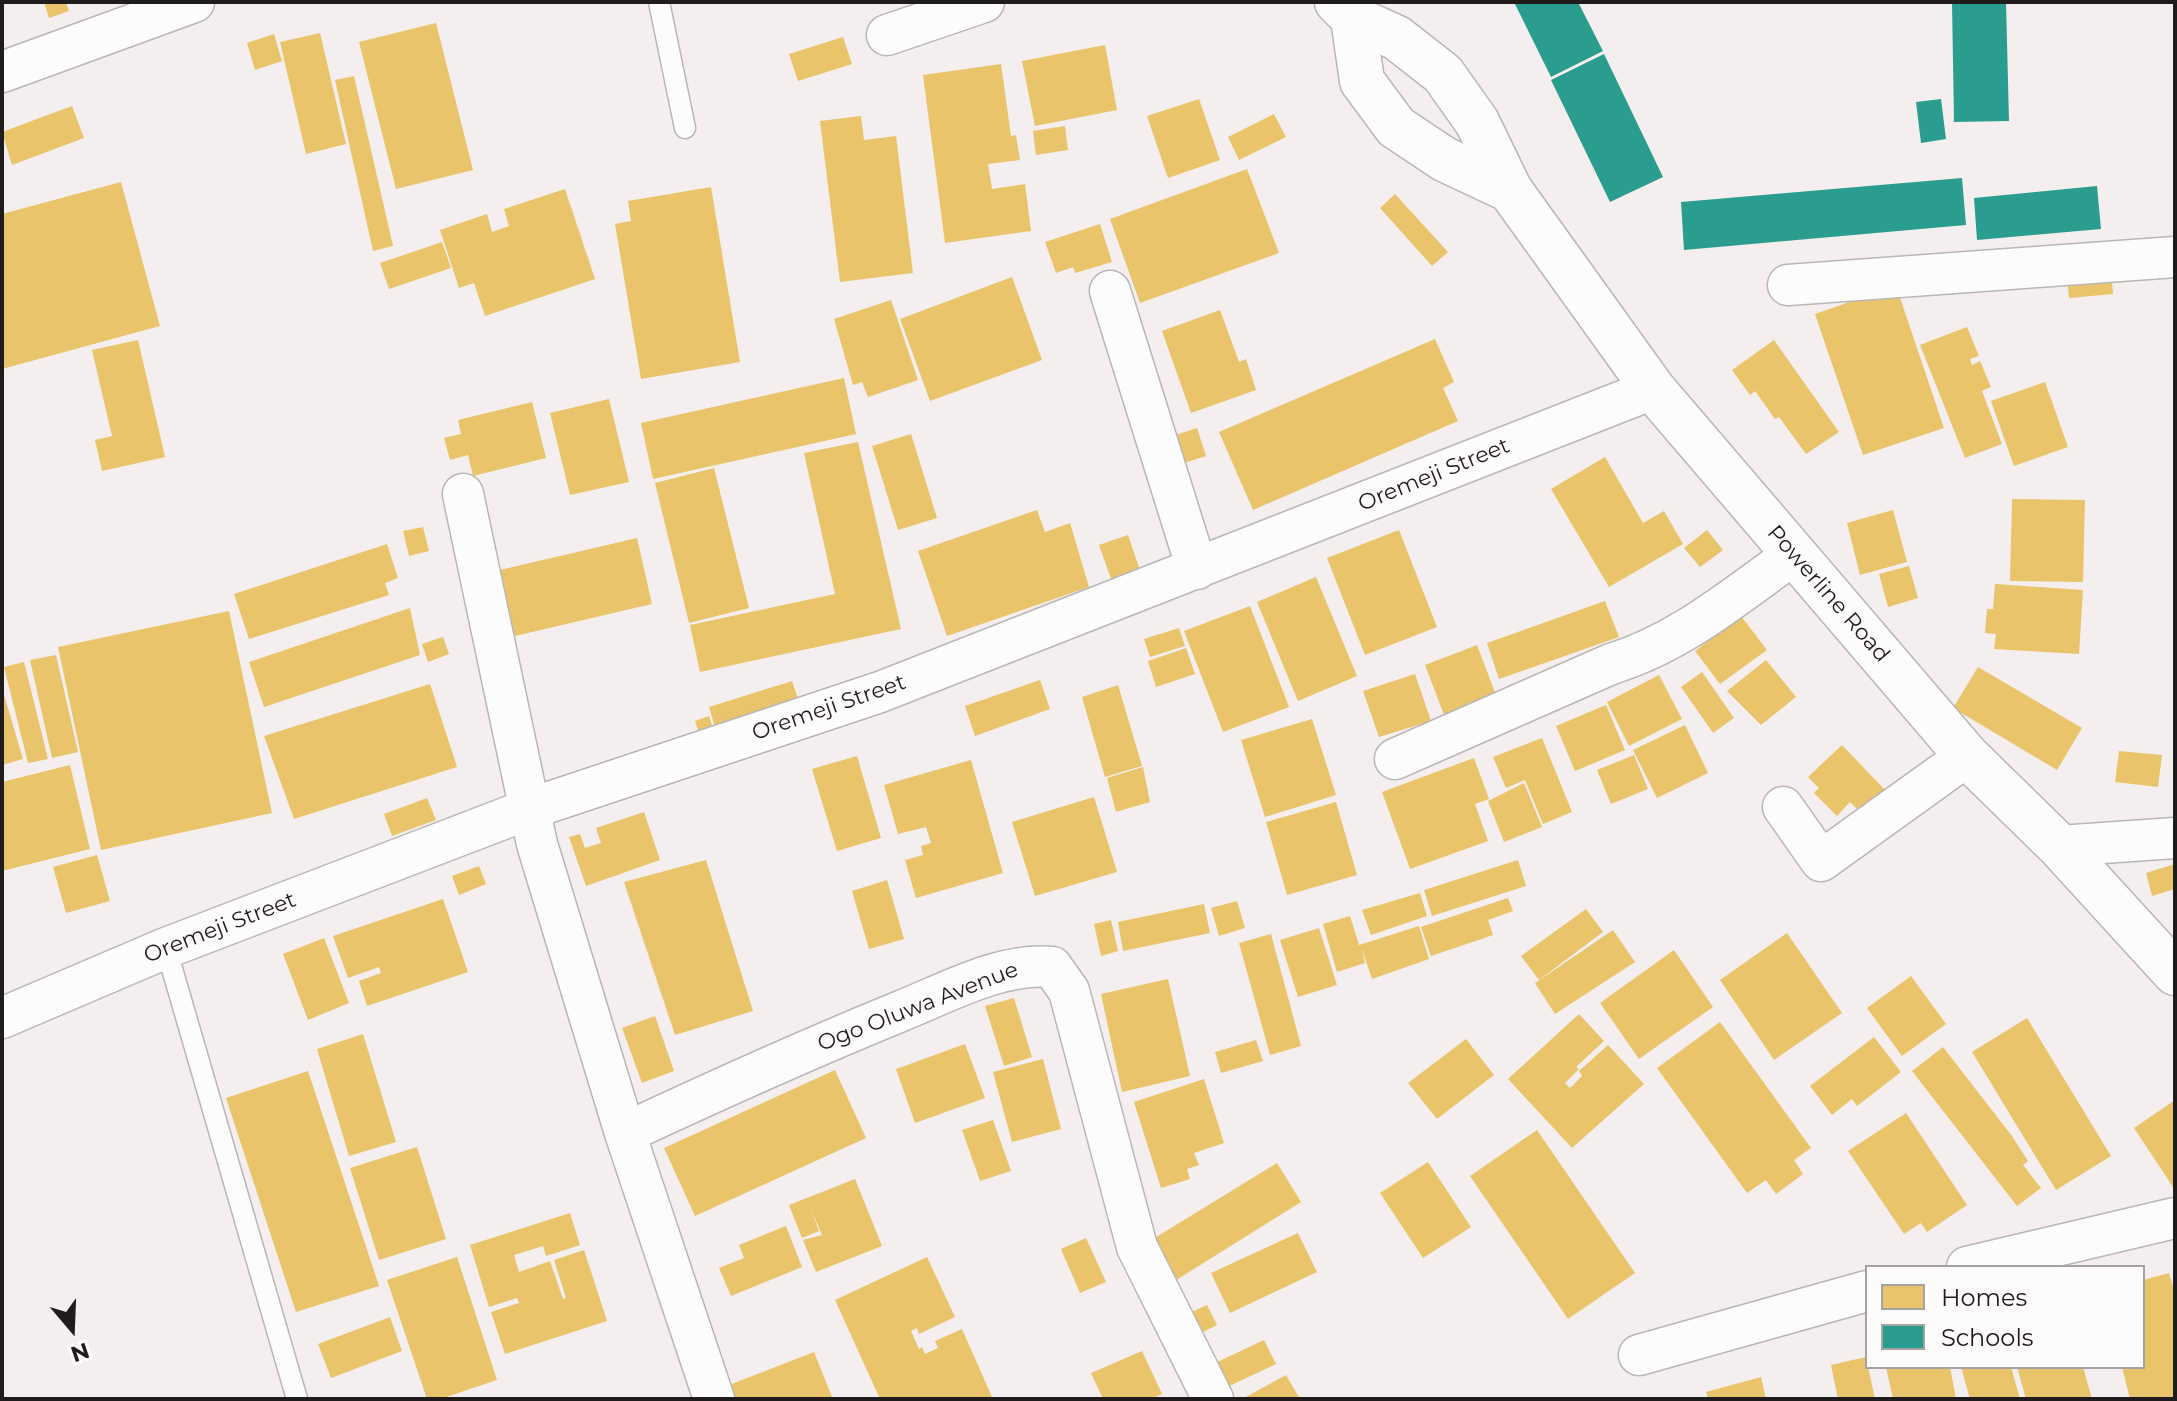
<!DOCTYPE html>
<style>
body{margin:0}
#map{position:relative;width:2177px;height:1401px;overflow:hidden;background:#f4eeee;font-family:Montserrat,sans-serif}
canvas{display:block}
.frame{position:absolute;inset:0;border:4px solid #201c1c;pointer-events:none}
.legend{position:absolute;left:1865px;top:1265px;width:280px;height:104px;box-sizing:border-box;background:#fefcfb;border:2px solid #a5a2a2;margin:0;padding:10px 14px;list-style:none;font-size:24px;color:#201c1c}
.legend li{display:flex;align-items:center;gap:16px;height:40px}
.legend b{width:40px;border:2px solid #a5a2a2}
.north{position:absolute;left:32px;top:1289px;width:80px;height:80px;-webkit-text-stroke:6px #fefcfb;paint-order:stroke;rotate:161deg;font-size:22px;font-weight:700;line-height:32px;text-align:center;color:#201c1c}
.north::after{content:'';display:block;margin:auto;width:28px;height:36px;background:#201c1c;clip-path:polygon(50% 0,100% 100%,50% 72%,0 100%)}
</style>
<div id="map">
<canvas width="2177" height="1401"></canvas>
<div class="frame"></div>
<ul class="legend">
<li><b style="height:22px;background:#e9c46a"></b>Homes</li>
<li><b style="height:22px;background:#2a9d8f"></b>Schools</li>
</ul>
<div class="north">N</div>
</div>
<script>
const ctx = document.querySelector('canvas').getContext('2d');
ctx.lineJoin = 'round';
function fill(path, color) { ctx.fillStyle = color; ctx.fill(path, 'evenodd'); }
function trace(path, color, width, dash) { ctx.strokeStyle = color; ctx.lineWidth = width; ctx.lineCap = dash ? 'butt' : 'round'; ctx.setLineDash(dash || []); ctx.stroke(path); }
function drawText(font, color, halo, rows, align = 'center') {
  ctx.font = font + ' Montserrat,sans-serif'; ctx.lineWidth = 8; ctx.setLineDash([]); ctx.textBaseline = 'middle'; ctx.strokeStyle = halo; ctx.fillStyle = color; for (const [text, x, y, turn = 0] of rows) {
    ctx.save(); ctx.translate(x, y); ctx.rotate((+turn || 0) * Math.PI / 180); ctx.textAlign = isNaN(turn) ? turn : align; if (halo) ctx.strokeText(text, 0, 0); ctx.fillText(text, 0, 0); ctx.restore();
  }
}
const homes = new Path2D(`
 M 44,2 L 66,2 L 69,11 L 49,18 Z
 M 436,23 L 473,170 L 396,189 L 359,42 Z
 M 320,33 L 346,144 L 306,154 L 280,42 Z
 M 274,34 L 282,61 L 255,70 L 247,43 Z
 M 843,37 L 852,64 L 798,81 L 789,54 Z
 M 1105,45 L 1117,110 L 1035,126 L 1022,61 Z
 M 1001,64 L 1011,136 L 1016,135 L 1020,160 L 988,164 L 992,189 L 1025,184 L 1031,231 L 945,243 L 923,75 Z
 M 354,76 L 393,246 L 373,251 L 335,80 Z
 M 1199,99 L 1220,160 L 1168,178 L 1147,116 Z
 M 72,106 L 84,138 L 12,165 L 2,132 Z
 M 1274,114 L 1286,137 L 1239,160 L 1228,137 Z
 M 861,116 L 864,140 L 896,136 L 913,273 L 840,282 L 820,121 Z
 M 1065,126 L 1068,150 L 1036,155 L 1033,131 Z
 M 1247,169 L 1279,253 L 1140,303 L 1110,219 Z
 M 121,182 L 160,326 L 2,369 L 2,214 Z
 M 711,187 L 740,362 L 641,379 L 615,224 L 631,221 L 628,201 Z
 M 565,189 L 595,279 L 485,316 L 474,283 L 459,288 L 440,230 L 487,214 L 492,232 L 509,226 L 504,209 Z
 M 1395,194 L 1448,252 L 1432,266 L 1380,208 Z
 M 1100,224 L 1112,262 L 1075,273 L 1073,267 L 1056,273 L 1045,242 Z
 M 442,242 L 451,268 L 389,289 L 380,263 Z
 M 2111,272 L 2113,294 L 2069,298 L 2067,276 Z
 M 1012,277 L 1042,360 L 930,401 L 900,319 Z
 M 1896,286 L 1944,428 L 1863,455 L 1815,314 Z
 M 891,300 L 918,380 L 868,397 L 862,382 L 853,385 L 834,319 Z
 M 1220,310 L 1239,362 L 1246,359 L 1256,390 L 1191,413 L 1162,331 Z
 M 1967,327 L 1979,356 L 1970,359 L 1972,365 L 1980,361 L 1991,387 L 1982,391 L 2002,444 L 1965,458 L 1920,345 Z
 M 1435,339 L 1454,382 L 1443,388 L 1458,421 L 1253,510 L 1219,432 Z
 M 138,340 L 165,457 L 102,471 L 95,440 L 112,436 L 92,350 Z
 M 1774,340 L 1839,432 L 1806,454 L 1779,417 L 1775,419 L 1755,391 L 1750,395 L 1732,370 Z
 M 844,378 L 856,434 L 653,479 L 641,423 Z
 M 2045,382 L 2068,447 L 2014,466 L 1991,401 Z
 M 609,399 L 629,482 L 570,495 L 550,413 Z
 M 532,402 L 546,458 L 473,476 L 468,455 L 450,460 L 444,438 L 461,434 L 458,420 Z
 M 1197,428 L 1206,456 L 1175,466 L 1166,438 Z
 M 911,434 L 937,518 L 898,530 L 872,446 Z
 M 858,442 L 901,629 L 700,672 L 690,625 L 835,594 L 804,453 Z
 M 1605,457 L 1643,523 L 1664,511 L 1683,544 L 1609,587 L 1551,489 Z
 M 714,468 L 749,608 L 689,623 L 655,483 Z
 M 2012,499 L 2085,500 L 2083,582 L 2010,581 Z
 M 1037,510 L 1045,532 L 1070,523 L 1089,587 L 947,636 L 918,551 Z
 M 1893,510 L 1907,562 L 1860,575 L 1847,523 Z
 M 423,527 L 429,551 L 409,556 L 403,531 Z
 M 1399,530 L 1437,627 L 1365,655 L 1327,558 Z
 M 1707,530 L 1723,550 L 1700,567 L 1684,548 Z
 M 1128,535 L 1142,576 L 1114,587 L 1099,545 Z
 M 637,538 L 652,604 L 515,636 L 500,570 Z
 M 387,544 L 398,578 L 385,583 L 389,595 L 249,639 L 234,594 Z
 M 1909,566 L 1918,598 L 1888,607 L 1879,574 Z
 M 1316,577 L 1357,676 L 1298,701 L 1257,602 Z
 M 1995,584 L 2083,590 L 2079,654 L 1994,649 L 1996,634 L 1985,633 L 1987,609 L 1993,609 Z
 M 1605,601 L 1619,637 L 1499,679 L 1487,643 Z
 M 1250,606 L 1289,707 L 1223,732 L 1184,631 Z
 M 410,608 L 420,655 L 264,707 L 249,662 Z
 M 229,611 L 272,813 L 101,850 L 58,647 Z
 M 1741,616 L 1767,650 L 1720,684 L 1695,651 Z
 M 1179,628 L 1185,646 L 1150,657 L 1144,639 Z
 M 443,637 L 449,654 L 428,662 L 422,644 Z
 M 1477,645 L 1496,695 L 1444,715 L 1425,665 Z
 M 1186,648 L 1195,674 L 1156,687 L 1148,661 Z
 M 56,655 L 78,752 L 52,758 L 30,660 Z
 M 1766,660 L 1796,697 L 1761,725 L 1727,691 Z
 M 24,662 L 48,759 L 28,763 L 4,667 Z
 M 1978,667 L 2082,728 L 2057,770 L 1953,708 Z
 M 1702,672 L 1734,718 L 1713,733 L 1681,687 Z
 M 1415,674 L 1431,721 L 1379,737 L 1363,691 Z
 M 1659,675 L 1682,719 L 1629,746 L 1607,702 Z
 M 1040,680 L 1050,709 L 975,736 L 965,706 Z
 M 792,681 L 801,708 L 717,734 L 709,707 Z
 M 430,684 L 457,767 L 294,819 L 264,736 Z
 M 1118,685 L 1142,766 L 1105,777 L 1082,697 Z
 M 2,688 L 23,759 L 2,765 Z
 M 1606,705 L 1625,750 L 1575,771 L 1556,726 Z
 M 709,716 L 715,734 L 701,739 L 695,721 Z
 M 1312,719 L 1336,795 L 1265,817 L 1241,740 Z
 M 1685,725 L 1708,773 L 1657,798 L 1633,750 Z
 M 1542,738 L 1572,812 L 1543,824 L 1525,780 L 1506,788 L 1493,757 Z
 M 1842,745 L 1885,790 L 1861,813 L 1850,802 L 1837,816 L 1814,793 L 1819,788 L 1808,777 Z
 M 2119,751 L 2162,755 L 2158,787 L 2115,782 Z
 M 1634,755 L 1648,789 L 1611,804 L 1597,770 Z
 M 857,756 L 881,838 L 837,851 L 812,769 Z
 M 1474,758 L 1489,799 L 1475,804 L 1488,841 L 1410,869 L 1382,792 Z
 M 971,760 L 1003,873 L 916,898 L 905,860 L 923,855 L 921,846 L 931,843 L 926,827 L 898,834 L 884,785 Z
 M 70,765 L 90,849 L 2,871 L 2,782 Z
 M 1143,767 L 1150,802 L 1116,812 L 1107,778 Z
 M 1524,783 L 1542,827 L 1504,842 L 1488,801 Z
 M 1094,797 L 1117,872 L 1035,896 L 1012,822 Z
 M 427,798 L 436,820 L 392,836 L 384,814 Z
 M 1336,802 L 1357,875 L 1287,895 L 1266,822 Z
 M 644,812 L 660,860 L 586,886 L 569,837 L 580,834 L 585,848 L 601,843 L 596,828 Z
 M 97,855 L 110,901 L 66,913 L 53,867 Z
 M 706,860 L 753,1011 L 675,1035 L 624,882 Z
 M 1518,860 L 1526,886 L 1432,916 L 1424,890 Z
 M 2175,864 L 2175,889 L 2152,896 L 2146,873 Z
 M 479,866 L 486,884 L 459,895 L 452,876 Z
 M 887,880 L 904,939 L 869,949 L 852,891 Z
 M 1420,893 L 1427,916 L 1371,935 L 1362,910 Z
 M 1508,898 L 1513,911 L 1488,920 L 1493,935 L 1431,956 L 1421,927 Z
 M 443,899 L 468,972 L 367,1006 L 359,981 L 381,973 L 379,967 L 348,978 L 333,936 Z
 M 1237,901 L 1245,928 L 1219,936 L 1211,908 Z
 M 1204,904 L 1210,933 L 1123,951 L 1118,922 Z
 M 1586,909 L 1603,932 L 1539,980 L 1521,956 Z
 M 1350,916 L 1359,945 L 1419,926 L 1429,959 L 1372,979 L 1362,949 L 1365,963 L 1337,972 L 1323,924 Z
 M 1111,920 L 1118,951 L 1101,956 L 1094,924 Z
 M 1319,928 L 1337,985 L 1298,997 L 1280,940 Z
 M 1613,930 L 1635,962 L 1555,1014 L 1535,983 Z
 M 1787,933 L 1842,1013 L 1774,1060 L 1720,980 Z
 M 1271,934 L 1301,1046 L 1270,1055 L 1239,943 Z
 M 324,938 L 349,1003 L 308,1020 L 283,954 Z
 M 1674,950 L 1713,1007 L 1639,1059 L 1600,1003 Z
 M 1911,976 L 1946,1024 L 1902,1056 L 1867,1008 Z
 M 1168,979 L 1190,1076 L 1122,1092 L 1101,994 Z
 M 1014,998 L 1032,1057 L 1004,1066 L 985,1006 Z
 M 1579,1014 L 1604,1041 L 1576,1067 L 1579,1069 L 1565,1083 L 1570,1088 L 1582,1076 L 1579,1071 L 1608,1045 L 1644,1084 L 1572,1148 L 1508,1079 Z
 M 655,1016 L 674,1071 L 642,1083 L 622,1028 Z
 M 2027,1018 L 2111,1156 L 2056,1190 L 1972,1052 Z
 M 1720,1022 L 1811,1148 L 1794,1160 L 1803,1174 L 1776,1194 L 1766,1180 L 1747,1193 L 1657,1068 Z
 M 363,1034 L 396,1142 L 349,1156 L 317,1049 Z
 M 1874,1037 L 1901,1072 L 1857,1106 L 1852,1099 L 1832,1115 L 1810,1086 Z
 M 1466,1039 L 1494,1075 L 1437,1119 L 1408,1083 Z
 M 1256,1040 L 1263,1061 L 1221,1073 L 1215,1052 Z
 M 965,1044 L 985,1098 L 915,1123 L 896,1069 Z
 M 1943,1047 L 2012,1136 L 2028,1161 L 2023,1165 L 2041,1188 L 2017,1206 L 1912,1071 Z
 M 1043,1059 L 1061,1129 L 1012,1142 L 993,1072 Z
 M 835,1070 L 866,1138 L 695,1216 L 664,1148 Z
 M 308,1071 L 379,1286 L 296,1312 L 226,1098 Z
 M 1204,1079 L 1224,1143 L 1194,1153 L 1199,1165 L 1187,1169 L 1190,1179 L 1161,1188 L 1134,1102 Z
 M 2175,1100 L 2175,1190 L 2134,1128 Z
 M 1906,1113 L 1967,1205 L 1927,1232 L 1921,1223 L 1904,1234 L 1848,1151 Z
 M 993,1120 L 1011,1171 L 980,1181 L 962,1130 Z
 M 1537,1130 L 1635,1273 L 1568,1319 L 1470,1176 Z
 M 417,1147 L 446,1239 L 379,1260 L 350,1168 Z
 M 1428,1162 L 1471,1227 L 1423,1258 L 1380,1193 Z
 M 1277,1163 L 1301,1202 L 1165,1287 L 1140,1247 Z
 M 855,1179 L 882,1246 L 816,1272 L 803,1240 L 822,1235 L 811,1209 L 819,1231 L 802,1238 L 789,1205 Z
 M 570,1213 L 580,1245 L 546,1256 L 543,1246 L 514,1255 L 519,1272 L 550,1261 L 563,1299 L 566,1298 L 554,1260 L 584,1250 L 607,1321 L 505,1354 L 491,1312 L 519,1303 L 517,1298 L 489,1307 L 470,1245 Z
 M 786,1226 L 802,1267 L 731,1296 L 719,1268 L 744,1258 L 739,1245 Z
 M 1298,1233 L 1317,1272 L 1230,1313 L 1211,1273 Z
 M 1086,1238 L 1106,1282 L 1080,1293 L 1061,1249 Z
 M 457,1257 L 497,1380 L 440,1399 L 427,1399 L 387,1280 Z
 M 927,1257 L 955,1317 L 919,1334 L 917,1328 L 911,1331 L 919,1349 L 922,1347 L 925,1354 L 938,1348 L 935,1341 L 962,1329 L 992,1397 L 987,1399 L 880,1399 L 835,1300 Z
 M 2169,1273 L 2175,1293 L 2175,1399 L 2130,1399 L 2122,1367 L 2143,1367 L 2143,1280 Z
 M 1207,1305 L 1217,1325 L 1191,1338 L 1181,1317 Z
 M 390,1317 L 402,1351 L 331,1378 L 318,1344 Z
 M 1264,1340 L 1276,1364 L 1225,1388 L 1213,1364 Z
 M 1142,1351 L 1162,1394 L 1151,1399 L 1103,1399 L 1091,1373 Z
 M 814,1352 L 832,1397 L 728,1399 L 724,1387 Z
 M 1866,1357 L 1875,1399 L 1838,1399 L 1831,1365 Z
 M 1886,1367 L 1950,1367 L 1956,1399 L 1893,1399 Z
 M 1961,1367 L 2011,1367 L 2020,1399 L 1970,1399 Z
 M 2017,1367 L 2083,1367 L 2092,1399 L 2026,1399 Z
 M 1286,1375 L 1300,1399 L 1242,1399 Z
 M 1761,1377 L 1766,1399 L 1708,1399 L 1706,1392 Z`);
const schools = new Path2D(`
 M 1514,2 L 1578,2 L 1603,51 L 1551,77 Z
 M 1952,2 L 2006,2 L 2009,121 L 1954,122 Z
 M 1604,54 L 1663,177 L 1610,202 L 1551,80 Z
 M 1941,99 L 1946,139 L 1921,143 L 1916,102 Z
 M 1962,178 L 1966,225 L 1684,250 L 1681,202 Z
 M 2097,186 L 2101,229 L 1977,240 L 1974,198 Z`);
const lane = new Path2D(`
 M 659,2 L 685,128
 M 166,948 L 297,1399`);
const street = new Path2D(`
 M 887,35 L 984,2
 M 2,72 L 194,2
 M 1788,285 L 2175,257
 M 1110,291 L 1197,569
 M 463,494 L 537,844 L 625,1133 L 714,1399
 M 1395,759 L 1611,664 C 1680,643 1735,596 1793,555
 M 1783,807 L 1821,861 L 1967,756
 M 2059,846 L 2175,838
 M 2,1018 L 166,948 L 529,809 L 880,692 L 1653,389
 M 625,1133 C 717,1090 808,1049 901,1011 C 948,992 1002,962 1052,967 L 1069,991 L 1137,1247 L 1213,1399
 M 1967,1267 L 2175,1218
 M 1639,1355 L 1867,1291`);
const secondary = new Path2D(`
 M 1337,2 L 1353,18 L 1397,38 L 1443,74 L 1477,122 L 1510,190 L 1653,389 L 1967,756 L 2059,846 L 2175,973
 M 1353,18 L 1362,81 L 1396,127 L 1444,159 L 1510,190`);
const streetNames = [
 ["Oremeji Street",1434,475,-22],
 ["Powerline Road",1828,594,49],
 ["Oremeji Street",829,708,-19],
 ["Oremeji Street",220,928,-21],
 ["Ogo Oluwa Avenue",918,1007,-21]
];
fill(homes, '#e9c46a');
fill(schools, '#2a9d8f');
trace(lane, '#bab6b6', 23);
trace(street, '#bab6b6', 43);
trace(secondary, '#bab6b6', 47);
trace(lane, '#fdfcfc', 20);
trace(street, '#fdfcfc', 40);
trace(secondary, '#fdfcfc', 44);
drawText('22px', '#201c1c', '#fefcfb', streetNames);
</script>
